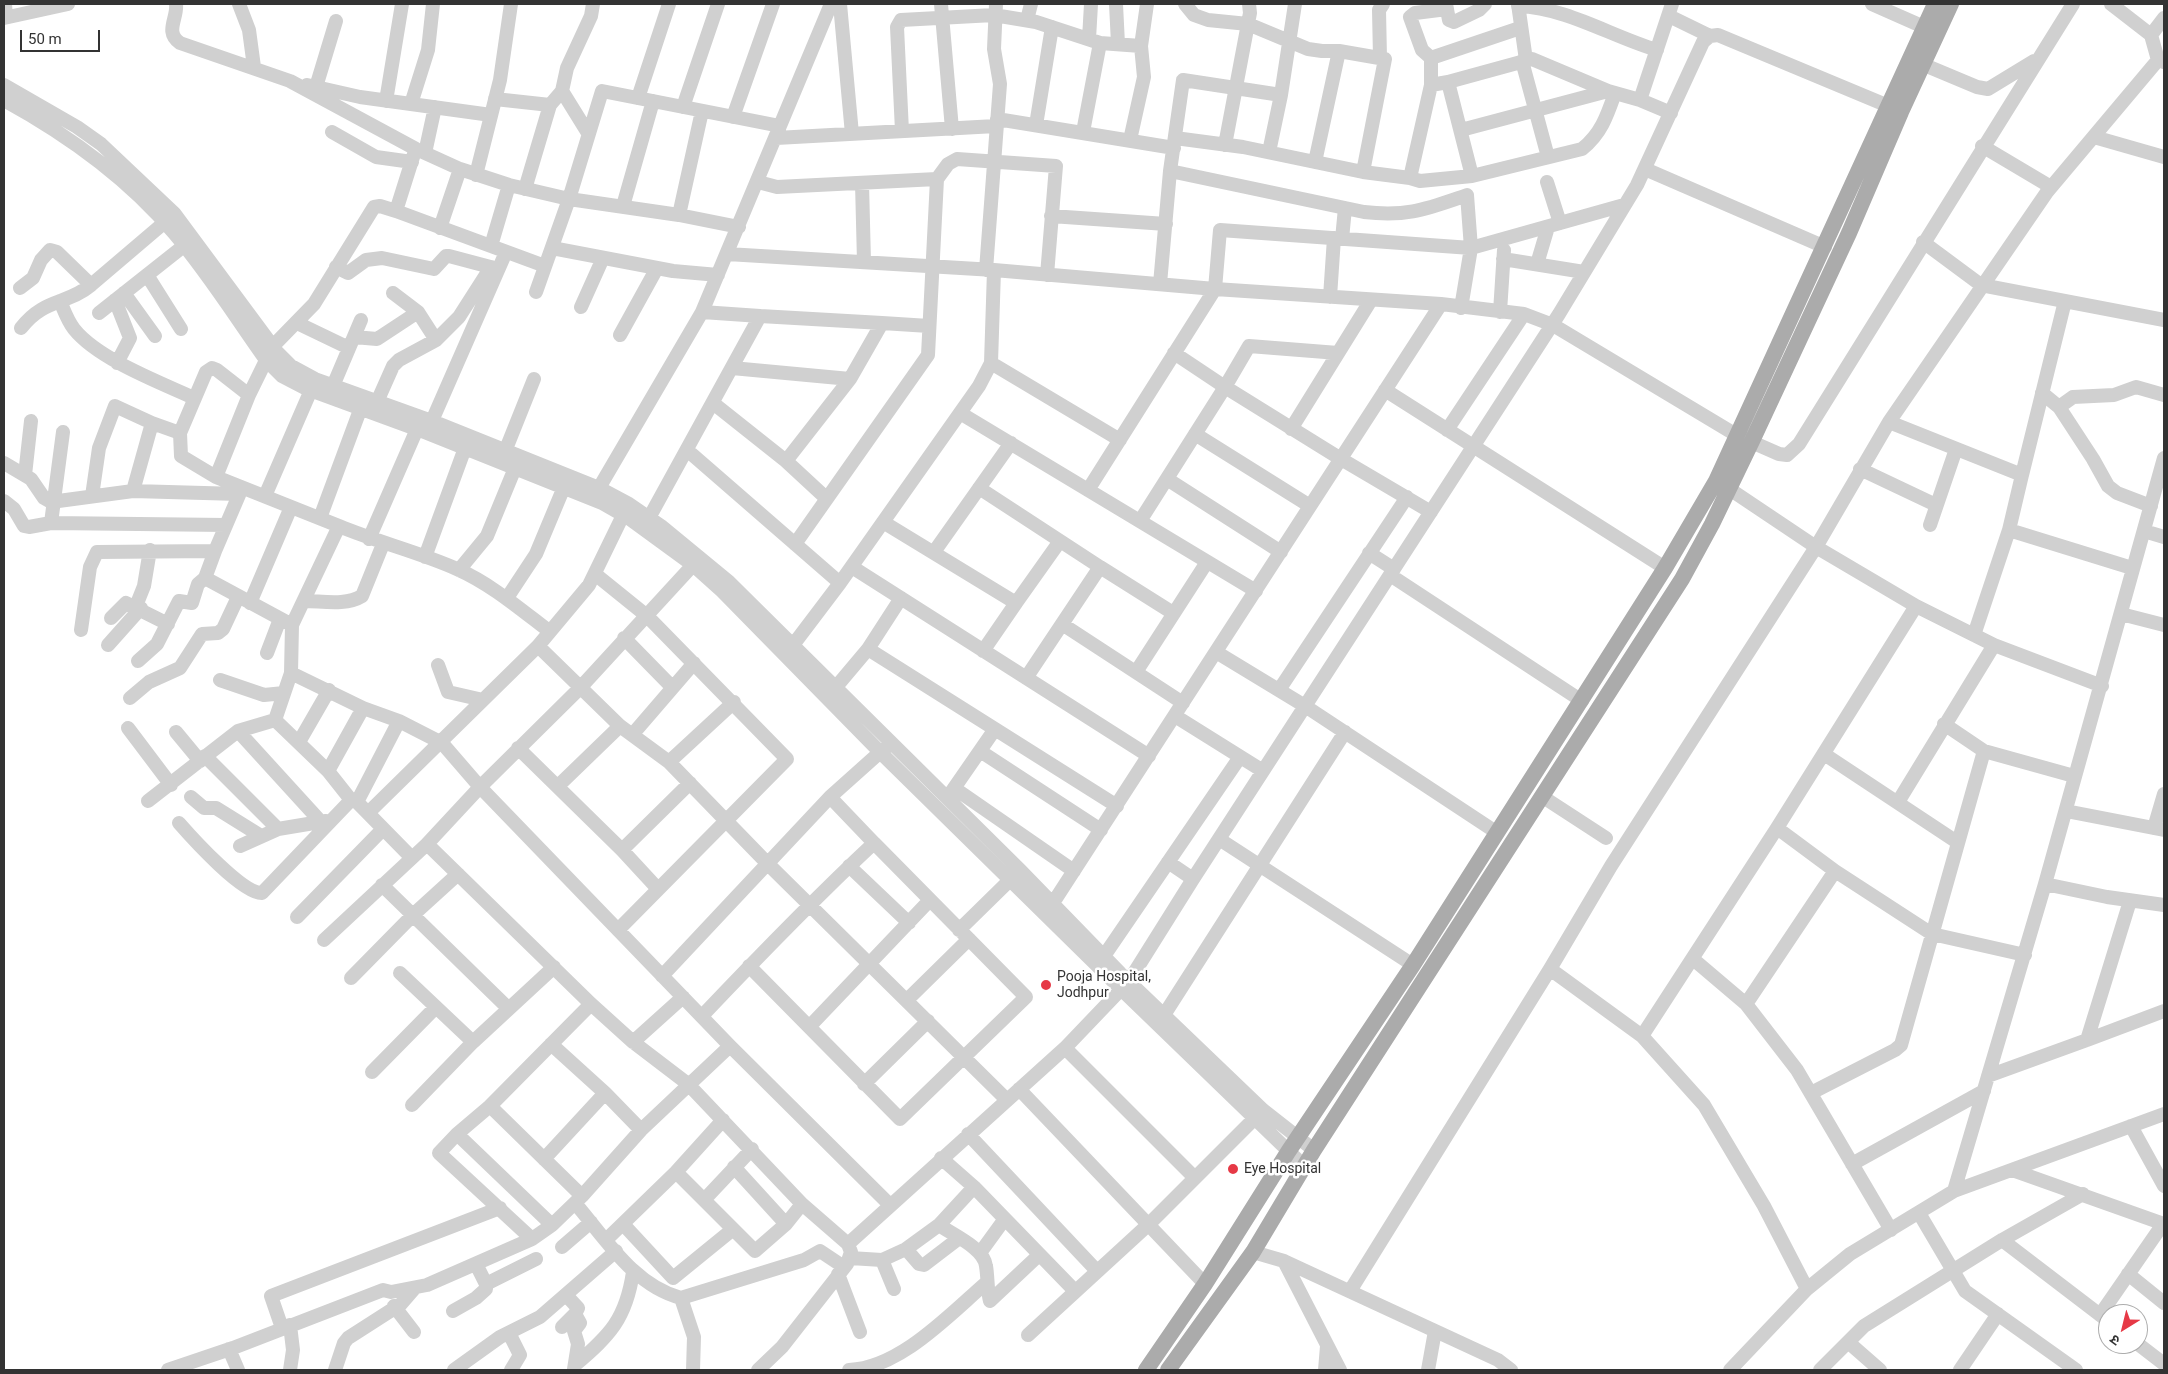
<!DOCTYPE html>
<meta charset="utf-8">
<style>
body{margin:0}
#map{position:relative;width:2168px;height:1374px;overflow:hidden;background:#fff;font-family:Roboto,"Noto Sans Devanagari",sans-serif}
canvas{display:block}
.frame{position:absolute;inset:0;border:5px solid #333;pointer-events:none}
.north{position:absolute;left:2098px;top:1304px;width:50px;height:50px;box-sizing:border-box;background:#fff;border:1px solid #adadad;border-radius:50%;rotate:216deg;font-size:14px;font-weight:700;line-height:20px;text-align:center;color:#333}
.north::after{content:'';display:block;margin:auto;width:18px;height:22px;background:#e63946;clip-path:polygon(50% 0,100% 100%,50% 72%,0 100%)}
.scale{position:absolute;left:20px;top:30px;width:80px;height:22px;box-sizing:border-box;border:2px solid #333;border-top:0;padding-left:6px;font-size:15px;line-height:18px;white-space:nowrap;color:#333;-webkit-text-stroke:4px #fff;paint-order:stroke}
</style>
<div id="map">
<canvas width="2168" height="1374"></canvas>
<div class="frame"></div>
<div class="north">उ</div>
<div class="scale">50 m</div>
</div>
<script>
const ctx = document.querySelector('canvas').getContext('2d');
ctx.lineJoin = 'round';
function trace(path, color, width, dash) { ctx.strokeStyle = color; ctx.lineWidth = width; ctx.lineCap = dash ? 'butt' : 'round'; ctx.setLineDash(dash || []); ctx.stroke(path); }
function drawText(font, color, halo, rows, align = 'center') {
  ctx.font = font + ' Roboto,sans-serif'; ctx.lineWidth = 5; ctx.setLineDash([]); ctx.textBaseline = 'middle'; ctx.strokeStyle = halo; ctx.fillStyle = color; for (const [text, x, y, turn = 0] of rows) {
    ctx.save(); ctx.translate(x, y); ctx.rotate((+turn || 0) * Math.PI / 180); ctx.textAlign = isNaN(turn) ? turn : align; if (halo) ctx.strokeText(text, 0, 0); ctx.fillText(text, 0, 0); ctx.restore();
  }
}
const minor = new Path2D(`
 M 5,4 L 6,17
 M 176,4 C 178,18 164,32 180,43 L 290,81 L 416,149 L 460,169 L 509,185 L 569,199 L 602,91 L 780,126
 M 239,4 L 249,30 L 254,67
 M 840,4 L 852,134
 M 941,4 L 952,129
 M 1116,4 L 1118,44
 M 1185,4 L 1194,15 L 1208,20 L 1248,24 L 1308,49 L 1322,51 L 1339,51 L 1385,59 L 1363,172
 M 1446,4 L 1449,20 L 1454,22 L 1479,10 L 1485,4
 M 1518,4 L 1526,60
 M 1872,4 L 1924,27
 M 2111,4 L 2151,35 L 2158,60
 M 1518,6 C 1568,8 1610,36 1657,50
 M 1669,16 L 1710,36
 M 4,18 L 68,4
 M 1027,20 L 1031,4
 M 2151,35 L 2164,18
 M 1089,39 L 1091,4
 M 1380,58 L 1379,10 L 1383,4
 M 1431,58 L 1422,50 L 1410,17 L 1415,13 L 1447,9
 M 1522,61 L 1548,157
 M 1922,64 L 1977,87 L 1988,89 L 2034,61
 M 4,85 L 77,127 L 101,144 L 174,213 L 277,352 L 291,366 L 315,379 L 432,421 L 599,488 L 629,504 L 661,526 L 729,582 L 1020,870 L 1120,973 L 1263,1110 L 1314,1150
 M 307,85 L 360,97 L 491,115
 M 1431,85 L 1431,58 L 1520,28
 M 316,87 L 336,21
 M 562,91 L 588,133
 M 1615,93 C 1607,116 1601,134 1582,149 L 1472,176 L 1448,82 L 1532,59 L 1608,91 L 1640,100 L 1671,113
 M 638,98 L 669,4
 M 495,99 L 550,105 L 525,189
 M 4,100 C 68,135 127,177 174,233 C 208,273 236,318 266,360 L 282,376 L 307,389 L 427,433 L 602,503 L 630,519 L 693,565 L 722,591 L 880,752 L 1122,990 L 1305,1167
 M 1640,100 L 1672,4
 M 386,101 L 402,4
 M 411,104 L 428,50 L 433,4
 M 550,105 L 562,91 L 567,68 L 591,16 L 593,4
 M 683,107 L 718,4
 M 733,117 L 773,4
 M 997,119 L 1174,148
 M 1036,125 L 1052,27
 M 1461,130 L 1608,91
 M 902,131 L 897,27 L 901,20 L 994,15 L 1036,22 L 1100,43 L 1141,46
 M 332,132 L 376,157 L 412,162
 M 1083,132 L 1100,43
 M 2094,137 L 2164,157
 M 776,138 L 996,126
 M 1175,138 L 1243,147 L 1363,172 L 1410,178 L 1431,85 L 1448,82
 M 1130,140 L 1144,77 L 1141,46 L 1147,4
 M 1225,145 L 1250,13 L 1249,4
 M 1982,146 L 2051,187
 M 1269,152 L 1281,95 L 1295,4
 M 425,153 L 435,107
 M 1315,162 L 1339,51
 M 1645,169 L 1825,247
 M 1170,171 L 1364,212 C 1408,217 1426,209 1467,195 L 1471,248 L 1220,230 L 1215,289 L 1441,304
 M 476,175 L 500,80 L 511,4
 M 1410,178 L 1420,181 L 1472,176
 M 758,182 L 777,187 L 937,179
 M 1547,182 L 1560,223
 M 862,183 L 864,262
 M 623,206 L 653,101
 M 396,211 L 414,154
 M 679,215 L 702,111
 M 1051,216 L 1166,224
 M 440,228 L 460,169
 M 1342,239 L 1345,208
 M 1923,242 L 1981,285 L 2164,320
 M 491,246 L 509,185
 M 552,248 L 673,271 L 718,275
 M 727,254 L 994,270 L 991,363 L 979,386 L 840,583 L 787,653
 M 1503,259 L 1584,272
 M 1537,264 L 1548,227
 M 336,267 L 348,273 L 366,260 L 382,258 L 434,269 L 446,256 L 449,256 L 498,269
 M 986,270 L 1000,84 L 994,49 L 996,4
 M 994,270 L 1215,289 L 1088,490
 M 147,275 L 181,329
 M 1160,284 L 1170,171 L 1183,80 L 1281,95
 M 20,288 L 33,278 L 41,260 L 50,250 L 57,252 L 91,285 L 165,222
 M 536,292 L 569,199 L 679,215 L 739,227
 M 124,293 L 155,336
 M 393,293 L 418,312 L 436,340
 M 1330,297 L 1334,238
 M 115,300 L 130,338 L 117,363
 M 60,301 C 64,310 67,320 74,329 C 98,359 159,382 194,398
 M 581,307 L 603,258
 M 1461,308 L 1471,248 L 1624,205
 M 1500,312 L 1504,250
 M 99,313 L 190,241
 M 760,316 L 882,323 L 850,379
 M 297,323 L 349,348
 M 882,323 L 929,326
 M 21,328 C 44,298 67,305 91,285
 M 620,335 L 657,268
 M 354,337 L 377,339 L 418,312
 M 1338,353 L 1249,346 L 1225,387 L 1341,459 L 1431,512
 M 991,363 L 1120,440
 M 333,386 L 361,320
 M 1385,390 L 1665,568
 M 2042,393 L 2059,407 L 2093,459 L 2108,486 L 2117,493 L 2151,506
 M 249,395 L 217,370 L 212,368 L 206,372 L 180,433 L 181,456 L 216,477 L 339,526
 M 377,402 L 393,366 L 399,360 L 436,340 L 459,317 L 491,267
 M 713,403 L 786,461 L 850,379 L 732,368
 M 2059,407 L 2073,397 L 2114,395 L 2136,387 L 2164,395
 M 960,413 L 1256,591
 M 1889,422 L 2022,475 L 2009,530
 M 1291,429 L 1371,300
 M 428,430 L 506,252
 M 1447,430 L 1524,314
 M 1195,434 L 1310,506
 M 687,450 L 840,583
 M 502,459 L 534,379
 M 786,461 L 826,498
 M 4,463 L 31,479 L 44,498 L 51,502 L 133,491 L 239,494
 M 1860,469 L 1936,505
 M 25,475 L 31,421
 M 2022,475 L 2065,301
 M 216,477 L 249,395 L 273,346 L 314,304 L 374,207 L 380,206 L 396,211 L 545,266
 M 1167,479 L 1281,552
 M 1722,484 L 1816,547 L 1916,606 L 1994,645 L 2102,686
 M 242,488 L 215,551 L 205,578 L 292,625
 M 599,488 L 702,312 L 831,4
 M 979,488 L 1100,567 L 1062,624
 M 133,491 L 152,423
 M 92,496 L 99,448 L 115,406 L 152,423 L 180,433
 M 265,496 L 311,390
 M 4,501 L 14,509 L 24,526 L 29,527 L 51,523 L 226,525
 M 320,518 L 363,402
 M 649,518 L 760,316 L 702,312
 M 1140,521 L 1225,387 L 1174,353
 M 883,522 L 1016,603 L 983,651
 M 51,523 L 63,432
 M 1930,525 L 1956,449
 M 2144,531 L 2164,537
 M 369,539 L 417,429
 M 795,544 L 928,355 L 937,179 L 948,164 L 957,159 L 1056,166 L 1047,275
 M 934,552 L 1011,443
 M 1369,553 L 1394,569
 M 425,557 L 465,448
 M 693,565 L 580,688 L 480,787 L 730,1046 L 890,1205
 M 852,567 L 1149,756
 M 1100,567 L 1173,613
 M 459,570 L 487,536 L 515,468
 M 595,574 L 647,616 L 787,759 L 618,930
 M 1390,575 L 1582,701
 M 507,598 L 536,554 L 564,487
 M 304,601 C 322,601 346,606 362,596 L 383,544
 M 250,603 L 291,507
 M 1016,603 L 1060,541
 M 136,606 L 144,586 L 150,550
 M 2121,614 L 2164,625
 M 111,618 L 126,603 L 168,624
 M 81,630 L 90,567 L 97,552 L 215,551
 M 549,631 C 520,609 491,584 457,569 C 419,552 377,542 339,526 L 292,625 L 291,673 L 363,708 L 399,721 L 442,743 L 480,787 L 427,844 L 591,1004 L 633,1042 L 688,1084 L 802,1204 L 848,1244 L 851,1252 L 847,1264 L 782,1347 L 758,1370
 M 1974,635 L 2009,530 L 2132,568
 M 624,638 L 672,687
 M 108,645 L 141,608
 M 538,646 L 620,726 L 669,762 L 769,865 L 1007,1100
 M 868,649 L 901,598
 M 1216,652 L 1305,706 L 1496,832
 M 267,653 L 280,619
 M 138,661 L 157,644 L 179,601 L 192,603 L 198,584 L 205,578
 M 438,665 L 448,692 L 483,700
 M 1136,672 L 1207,562
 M 291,673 L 275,720 L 328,771 L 351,800 L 357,802 L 411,857
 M 1026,678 L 1062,624 L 1183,703
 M 220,680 L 264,695 L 284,693
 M 836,687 L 868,649 L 1117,806
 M 1279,690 L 1407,497
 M 130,698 L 149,682 L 180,668 L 202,634 L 218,633 L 223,629 L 238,597
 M 1175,716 L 1263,771
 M 1944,724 L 1984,751
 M 128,728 L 171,785
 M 238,731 L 321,822
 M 176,732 L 200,761
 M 632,735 L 694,663
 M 299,742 L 329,690
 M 518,748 L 622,850 L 658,889
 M 980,751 L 1101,830
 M 1824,754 L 1957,842
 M 205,756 L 278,829
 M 669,762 L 734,702
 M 328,771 L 363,708
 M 558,786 L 620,726
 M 954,788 L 1074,871
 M 950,794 L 995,729
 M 191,797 L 204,808 L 216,808 L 261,836
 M 830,797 L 874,843
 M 1543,797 L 1606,838
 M 148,801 L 238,731 L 275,720
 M 357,802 L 399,721
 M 1898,802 L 1994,645
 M 2066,811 L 2164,830
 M 368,813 L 538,646 L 589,585 L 627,507
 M 179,823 C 193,839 243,894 262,893 L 351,800
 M 1777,828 L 1835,871
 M 2154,828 L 2164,794
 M 1219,839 L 1413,965
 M 240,846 L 278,829 L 326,821
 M 622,850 L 690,783
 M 1168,862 L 1193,879
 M 849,866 L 909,923
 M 2045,884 L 2107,897 L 2164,905
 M 382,885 L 508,1008
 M 1053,903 L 1441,304 L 1524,314 L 1553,325 L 1738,436 L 1779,454 L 1787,455 L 1799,444 L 2073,4
 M 297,917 L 383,829
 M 959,930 L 1010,880
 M 324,940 L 427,844
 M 1104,956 L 1240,757
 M 1693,959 L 1746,1004 L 1797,1070 L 1891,1230
 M 1550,969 L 1642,1036 L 1777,828 L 1916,606
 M 400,973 L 473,1042
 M 662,976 L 830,797 L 887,746
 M 351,978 L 414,914 L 458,874
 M 907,1000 L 969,939
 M 1746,1004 L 1835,871 L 1932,934 L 2025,955
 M 1164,1015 L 1345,732
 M 702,1016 C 758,957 814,899 874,843 L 1026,997 L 900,1119 L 749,966
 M 809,1027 L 930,900
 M 1642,1036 L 1704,1105 L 1764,1206 L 1807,1289
 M 2087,1040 L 2164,1011
 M 633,1042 L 683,997
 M 551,1044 L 605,1093 L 641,1130
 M 1065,1048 L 1195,1178
 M 372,1072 L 436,1007
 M 1988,1076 L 2087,1040 L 2130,901
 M 864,1084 L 928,1021
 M 1019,1089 L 1205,1284
 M 1811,1093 L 1895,1050 L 1901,1045 L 1984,751 L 2074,776
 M 412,1105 L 473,1042 L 554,967
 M 490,1106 L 582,1196
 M 2131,1126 L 2164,1186
 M 457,1134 L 552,1225
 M 968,1134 L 1097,1271
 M 941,1158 L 974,1187 L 1075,1291
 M 544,1159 L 605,1093
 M 1852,1164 L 1984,1091
 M 734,1167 L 786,1224 L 802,1204
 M 2012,1170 L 2164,1224
 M 676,1172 L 755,1251 L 786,1224
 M 1954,1191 L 2164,1114
 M 704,1200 L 752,1149
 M 575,1203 C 605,1238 634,1286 681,1298 L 804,1260 L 820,1251 L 844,1267
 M 1919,1213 L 1965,1291 L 2076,1370
 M 623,1224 L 673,1278 L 732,1230
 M 939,1225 C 953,1235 984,1248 986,1266 C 988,1278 987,1289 990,1301 L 1039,1255
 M 532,1239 L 439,1153 L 457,1134 L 490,1106 L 591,1004
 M 607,1239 L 676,1172 L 723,1120
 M 2002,1240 L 2108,1321
 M 848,1244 L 1065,1048 L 1129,981 L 1193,879 L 1559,314 L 1637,185 L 1703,42 L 1710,36 L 1718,35 L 1898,110
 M 562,1247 L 591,1222
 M 906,1249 L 919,1264 L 924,1265 L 958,1239
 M 1253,1252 L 1284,1261 L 1498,1360 L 1511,1370
 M 980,1253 L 1004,1220
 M 850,1258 L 882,1260 L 906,1249 L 939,1225 L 974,1187
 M 882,1260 L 894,1289
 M 1284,1261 L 1340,1370
 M 838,1274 L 860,1332
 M 2128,1274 L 2164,1303
 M 486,1284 L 536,1259
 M 1350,1291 L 1550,969 L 1611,866 L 1816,547 L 1889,422 L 2047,192 L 2158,60 L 2164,62
 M 566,1295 L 578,1308 L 575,1314 L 580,1323 L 574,1331 L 578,1344 L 574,1369
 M 681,1298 L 694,1337 L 693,1370
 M 394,1306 L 414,1332
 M 453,1311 L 476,1298 L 486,1289 L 486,1284 L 476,1264
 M 2100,1315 L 2163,1224
 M 290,1325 L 293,1350 L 290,1370
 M 562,1327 L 575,1314
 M 282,1328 L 271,1296 L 500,1208
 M 509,1333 L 520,1355 L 511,1370
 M 1028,1335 L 1149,1224 L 1254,1119
 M 1848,1342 L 1880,1370
 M 2138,1344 L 2164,1364
 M 229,1349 L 238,1370
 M 575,1365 C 610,1335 626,1319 633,1272
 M 168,1370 L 233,1348 L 383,1290 L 391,1292 L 427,1285 L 532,1239 L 552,1225 L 582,1196 L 641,1130 L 730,1046
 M 335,1370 L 344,1343 L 348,1338 L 401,1304 L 414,1289
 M 454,1370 L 500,1337 L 540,1317 L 616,1251
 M 849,1370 C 900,1368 949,1315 986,1283
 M 1325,1370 L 1327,1346
 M 1428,1370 L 1435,1331
 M 1730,1370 L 1807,1289 L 1850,1254 L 1954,1191 L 2045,884 L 2164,458
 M 1820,1370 L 1864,1326 L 2002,1240 L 2083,1194
 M 1960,1370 L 1998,1314`);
const major = new Path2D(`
 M 1146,1370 L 1205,1284 L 1288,1152 L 1413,965 L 1665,568 L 1716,481 L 1935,4
 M 1168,1370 L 1253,1252 L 1314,1150 L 1682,579 L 1712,524 L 1752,441 L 1849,233 L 1901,112 L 1951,4`);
const markers = [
 [1046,985,6,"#e63946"],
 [1233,1169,6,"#e63946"]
];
const poiNames = [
 ["Pooja Hospital,",1057,977],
 ["Jodhpur",1057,993],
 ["Eye Hospital",1244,1169]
];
trace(minor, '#d0d0d0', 14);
trace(major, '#ababab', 16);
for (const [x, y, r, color] of markers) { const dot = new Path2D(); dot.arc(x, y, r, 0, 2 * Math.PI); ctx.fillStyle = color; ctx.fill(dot); trace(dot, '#fff', 2); }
drawText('14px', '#333', '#fff', poiNames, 'left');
</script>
